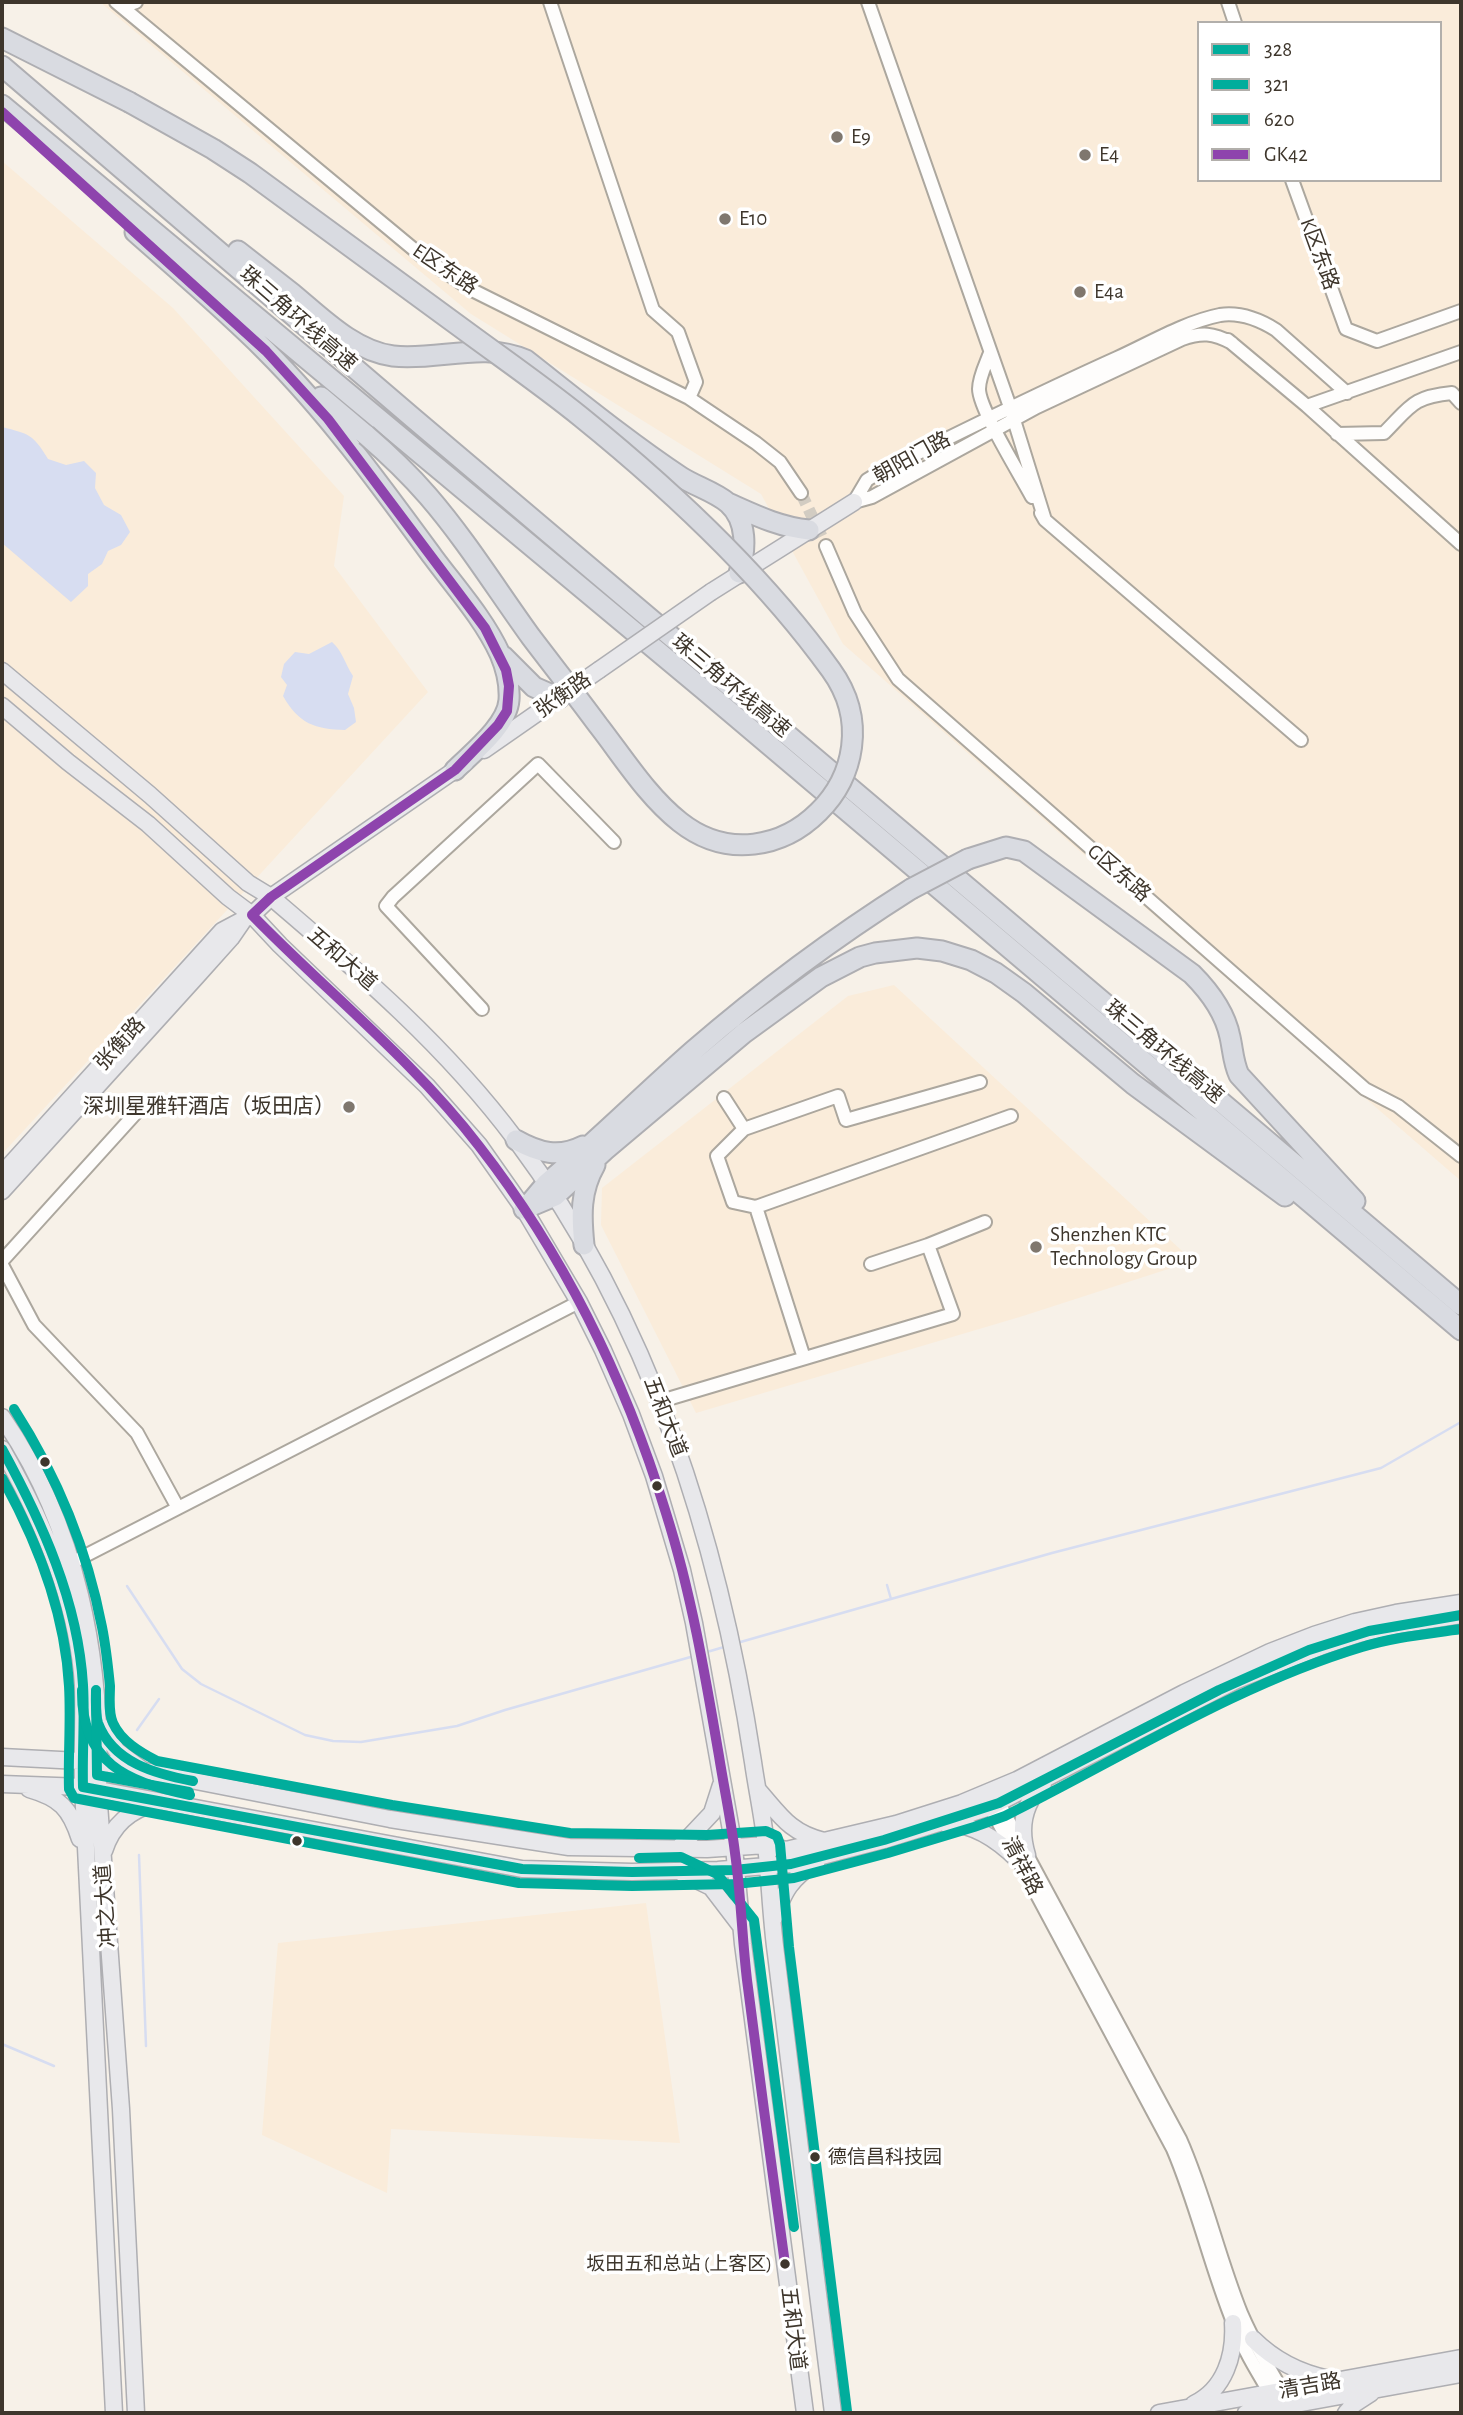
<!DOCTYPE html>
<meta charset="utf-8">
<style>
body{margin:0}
#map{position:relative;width:1463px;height:2415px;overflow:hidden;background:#f7f1e8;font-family:"Alegreya Sans",sans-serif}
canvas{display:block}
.frame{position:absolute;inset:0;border:4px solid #3e362c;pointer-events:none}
.legend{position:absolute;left:1197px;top:21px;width:245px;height:161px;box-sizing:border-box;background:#fff;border:2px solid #b2afab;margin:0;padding:9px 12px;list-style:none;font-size:21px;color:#3e362c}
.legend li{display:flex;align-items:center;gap:14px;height:35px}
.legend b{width:35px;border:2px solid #b2afab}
</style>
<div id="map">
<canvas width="1463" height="2415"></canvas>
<div class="frame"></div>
<ul class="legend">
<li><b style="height:9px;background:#01ad9c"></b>328</li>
<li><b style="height:9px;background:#01ad9c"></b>321</li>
<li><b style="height:9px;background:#01ad9c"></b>620</li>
<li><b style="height:9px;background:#8e44ad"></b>GK42</li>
</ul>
</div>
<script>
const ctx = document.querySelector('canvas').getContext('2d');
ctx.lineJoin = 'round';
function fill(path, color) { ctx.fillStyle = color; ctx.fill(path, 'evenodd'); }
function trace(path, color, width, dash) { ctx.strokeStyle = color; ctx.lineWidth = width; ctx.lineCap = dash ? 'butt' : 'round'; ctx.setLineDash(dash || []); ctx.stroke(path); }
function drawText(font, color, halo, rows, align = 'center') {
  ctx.font = font + ' "Alegreya Sans","Noto Sans SC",sans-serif'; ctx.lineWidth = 7; ctx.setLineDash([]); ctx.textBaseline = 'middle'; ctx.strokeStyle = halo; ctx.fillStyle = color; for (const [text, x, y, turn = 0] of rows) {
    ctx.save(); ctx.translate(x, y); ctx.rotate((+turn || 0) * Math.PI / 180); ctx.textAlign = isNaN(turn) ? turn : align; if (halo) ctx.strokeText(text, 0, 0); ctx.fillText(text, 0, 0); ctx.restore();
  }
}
const built = new Path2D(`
 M 100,2 L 1461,2 L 1461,1181 L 1082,853 L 843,644 L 761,494 L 471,314 ZM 1199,23 L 1440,23 L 1440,180 L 1199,180 Z
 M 2,161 L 173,308 L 344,496 L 334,566 L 428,692 L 2,1154 Z
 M 894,985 L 1193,1261 L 1023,1316 L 696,1413 L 601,1225 L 602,1188 L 848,996 Z
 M 646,1903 L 680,2143 L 391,2129 L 387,2193 L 262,2135 L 278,1943 Z`);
const water = new Path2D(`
 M 2,427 C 29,434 33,434 48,459 L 66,465 L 84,461 L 96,473 L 95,488 L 104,505 L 121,515 L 130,532 L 121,545 L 108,551 L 102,564 L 88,574 L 88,586 L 71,602 L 2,543 Z
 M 332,642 C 343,652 345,664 353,676 L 348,694 L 354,708 L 356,722 L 345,730 C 315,729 299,724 283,696 L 287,685 L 281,677 L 284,664 L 295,652 L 309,654 Z`);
const stream = new Path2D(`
 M 887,1585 L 891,1599
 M 127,1586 L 182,1669 L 201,1684 L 305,1735 L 333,1741 L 361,1742 L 457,1726 L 505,1710 L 694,1656
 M 737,1643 L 1052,1553 L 1381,1468 L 1461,1422
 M 707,1652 L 724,1647
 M 137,1730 L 159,1699
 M 139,1855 L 146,2046
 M 2,2044 L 54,2066`);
const minorTunnel = new Path2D(`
 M 801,493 L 826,546`);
const minor = new Path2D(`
 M 116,2 L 423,257 L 472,290 L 689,398 L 756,443 L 780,462 L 801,493
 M 550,2 L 653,310 L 678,332 L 696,382 L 689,398
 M 868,2 L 1010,407 L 1045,520
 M 1228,2 L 1235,23
 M 122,7 L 136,2
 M 1292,180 L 1346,329 L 1377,341 L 1461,311
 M 1228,340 L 1307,406 L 1461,544
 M 990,353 C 986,364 979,377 979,389 C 979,409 1021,476 1032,497
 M 1307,406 L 1461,352
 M 1337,434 L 1384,433 C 1411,406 1412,397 1452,393 L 1461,403
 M 854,502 L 867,480 L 880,472 C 958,433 1037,394 1117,358 C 1150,343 1185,322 1220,315 C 1240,312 1260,320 1276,330 L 1347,393
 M 854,502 L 872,497 L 1037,407 L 1182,339 C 1202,332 1213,333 1232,343
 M 1041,513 L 1045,520 L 1301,740
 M 826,546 L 855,613 L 898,679 L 1365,1089 L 1398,1106 L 1461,1156
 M 482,1009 L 386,906 L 393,897 L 538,764 L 614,842
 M 724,1098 L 744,1129 L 717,1156 L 733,1202 L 756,1207
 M 744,1129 L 838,1096 L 846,1120 L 980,1082
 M 928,1245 L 985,1222
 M 2,1261 L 144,1104
 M 2,1265 L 34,1325 L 137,1433 L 178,1508
 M 804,1358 L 756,1207 L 1011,1116
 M 661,1401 L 953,1314 L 928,1245 L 871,1264
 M 71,1563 L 579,1302
 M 994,1798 L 999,1803 L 1180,2139 C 1205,2195 1218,2256 1241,2313 C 1256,2348 1276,2381 1296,2413
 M 989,1800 L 990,1807 L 1173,2149 C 1197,2205 1210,2265 1233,2322 C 1243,2349 1258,2373 1273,2398`);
const major = new Path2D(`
 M 711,592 L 854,502
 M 2,671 L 150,795 L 248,883 L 271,897 C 359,972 446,1046 516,1140 C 651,1321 719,1540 753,1762 C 757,1790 763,1817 766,1845 C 770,1881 771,1918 776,1954 C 794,2107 814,2260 833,2413
 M 2,706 L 68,762 L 148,824 L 228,897 L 252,915 L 280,945 L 427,1086 L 479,1145 L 524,1209 L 579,1302 L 603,1350 L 631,1414 L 654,1476 L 682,1570 L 694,1623 L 734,1847 L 743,1944 L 805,2413
 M 484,750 L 599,670
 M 2,1174 L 222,931 L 252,915 L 271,897 L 465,763
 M 2,1191 L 196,977 L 231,938 L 242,922
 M 2,1417 C 77,1525 103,1660 98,1790 L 121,2109 L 136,2413
 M 2,1449 C 42,1519 78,1603 83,1685 C 84,1719 82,1753 83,1787 L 114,2413
 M 100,1725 L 117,1751 L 141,1769
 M 2,1757 L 99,1762 L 390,1819 L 569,1847 L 707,1849 L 766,1845 L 786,1850 L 896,1824 L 962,1803 L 1017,1780 L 1184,1693 L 1270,1652 L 1314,1635 L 1355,1622 L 1396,1613 L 1461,1603
 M 2,1784 L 83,1787 L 522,1869 L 632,1872 L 718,1870 L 791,1864 L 884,1840 L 990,1807 L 1237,1680 L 1320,1647 L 1359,1634 L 1398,1625 L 1461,1615
 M 29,1789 C 60,1798 70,1808 80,1839
 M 758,1790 C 780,1815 790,1833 824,1841
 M 946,1824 C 975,1823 999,1841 1018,1860
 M 678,1849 L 712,1813 L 721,1785
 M 104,1851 C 112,1825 131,1809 157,1803
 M 1027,1855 C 1019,1829 1022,1805 1043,1784
 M 682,1873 L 711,1887 L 740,1925
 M 773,1920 C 785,1889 790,1880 817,1861
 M 1253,2339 C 1275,2361 1299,2373 1329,2379
 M 1194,2404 C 1225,2389 1235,2355 1233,2323
 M 1159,2413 L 1461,2358
 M 1246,2413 L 1461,2374
 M 1346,2413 L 1354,2404 L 1371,2393`);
const highway = new Path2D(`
 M 2,38 L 129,102
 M 2,66 L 413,418 L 1461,1305
 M 2,105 L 703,689 L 1461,1330
 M 135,232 C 179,271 224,309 266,351 C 328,413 381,486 433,557 C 456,588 484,619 500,654 C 506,668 510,684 509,700 C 507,726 472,753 455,770
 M 238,251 C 257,266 275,280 293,294 C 322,318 354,351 393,356 C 438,361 483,341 526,360 C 577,400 627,441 681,477 C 695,486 715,492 728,503 C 748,521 746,550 739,573
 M 321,397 L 366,435
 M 728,503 C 755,515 779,527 809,530
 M 503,656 L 534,687 L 559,698
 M 968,859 L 1006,847 L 1024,851 L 1192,974 C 1210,992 1225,1012 1230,1037 C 1233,1050 1233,1062 1239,1075 L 1355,1201
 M 516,1140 C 539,1153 559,1158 583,1146
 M 530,1203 L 546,1184 C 596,1142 643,1095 693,1051 C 761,992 835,937 911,889
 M 524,1209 L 555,1196 L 605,1150 L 744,1033 L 821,977 L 860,957 L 875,953 L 917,948 L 942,951 L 971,960 L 996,973 L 1024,993 L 1133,1084 L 1285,1196
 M 584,1245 C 581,1216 580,1191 595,1165`);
const majorBridge = new Path2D(`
 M 599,670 L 711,592`);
const highwayBridge = new Path2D(`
 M 129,102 L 213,149 L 250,173 C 322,226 394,279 467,332 C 505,360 544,387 581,417 C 670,489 764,577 831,670 C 904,771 775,897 680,822 C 647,796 623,757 598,725 C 576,695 553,666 531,637 C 497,590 466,540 428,496 C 409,474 388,454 366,435
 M 911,889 L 968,859`);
const bus1 = new Path2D(`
 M 2,1449 C 42,1522 78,1601 83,1685 C 85,1719 82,1753 83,1787 L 522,1869 L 632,1872 L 735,1870 L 791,1864 L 884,1840 L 999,1803 L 1219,1690 L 1309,1650 L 1369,1631 L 1461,1615
 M 96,1690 C 96,1701 95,1713 98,1723 C 113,1763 156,1774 193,1781`);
const bus2 = new Path2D(`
 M 2,1478 C 37,1541 65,1613 69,1686 C 71,1720 68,1755 69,1789 L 74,1798 L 519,1883 L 632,1886 L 735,1884 L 794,1878 L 888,1853 L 974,1827 L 1005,1816 C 1122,1758 1236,1685 1362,1647 C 1394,1637 1428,1634 1461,1629
 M 82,1690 C 81,1762 127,1783 190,1795`);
const bus3 = new Path2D(`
 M 14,1409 C 57,1476 87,1549 102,1627 C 106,1647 108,1666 110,1686 C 110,1698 108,1712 113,1723 C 121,1741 140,1752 157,1761 L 392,1805 L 570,1833 L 707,1835 L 766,1831 L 777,1836 L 780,1844 L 789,1947 L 847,2411
 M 96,1696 L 97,1775 L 189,1792
 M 639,1858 L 681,1857 L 717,1874 L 754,1920 L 794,2227`);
const bus4 = new Path2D(`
 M 2,112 L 266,351 L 328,419 L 485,628 L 506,670 L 509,686 L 507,711 L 498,725 L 455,770 L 271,897 L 252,915 C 327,992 413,1060 479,1146 C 564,1255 626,1382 666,1513 C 691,1592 705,1674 719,1756 C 724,1788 731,1820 735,1853 C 741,1895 742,1938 747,1980 C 759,2075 772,2169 785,2264`);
const markers = [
 [837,137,7,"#7f776e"],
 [1085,155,7,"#7f776e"],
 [725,219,7,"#7f776e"],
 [1080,292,7,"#7f776e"],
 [349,1107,7,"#7f776e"],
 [1036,1247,7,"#7f776e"],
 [45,1462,6,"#3e362c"],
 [657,1486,6,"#3e362c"],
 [297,1841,6,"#3e362c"],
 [815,2157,6,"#3e362c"],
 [785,2264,6,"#3e362c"]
];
const busNames = [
 ["德信昌科技园",828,2157],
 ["坂田五和总站 (上客区)",772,2264,"right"]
];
const poiNames = [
 ["E9",851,137],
 ["E4",1099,155],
 ["E10",739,219],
 ["E4a",1094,292],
 ["深圳星雅轩酒店（坂田店）",335,1107,"right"],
 ["Shenzhen KTC",1050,1235],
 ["Technology Group",1050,1259]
];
const streetNames = [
 ["K区东路",1319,254,70],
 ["E区东路",445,269,34],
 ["珠三角环线高速",298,319,41],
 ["朝阳门路",912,458,-29],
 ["珠三角环线高速",731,686,40],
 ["张衡路",563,695,-35],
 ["G区东路",1119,873,41],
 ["五和大道",342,959,41],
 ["张衡路",120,1044,-48],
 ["珠三角环线高速",1164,1052,40],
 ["五和大道",665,1417,69],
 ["清祥路",1022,1866,62],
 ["冲之大道",106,1906,-94],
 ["五和大道",793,2329,83],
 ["清吉路",1310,2386,-10]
];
fill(built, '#faecda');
fill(water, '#d7ddf1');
trace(stream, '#d7ddf1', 2.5);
trace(minorTunnel, '#d2ccc2', 12, [12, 6]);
trace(minor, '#aca79e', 16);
trace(major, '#aeaeb2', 19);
trace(highway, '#aeaeb2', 23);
trace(minor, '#fefdfc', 12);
trace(major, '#e8e8eb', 16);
trace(highway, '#d9dbe1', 19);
trace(majorBridge, '#aeaeb2', 19, []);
trace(highwayBridge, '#aeaeb2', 23, []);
trace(majorBridge, '#e8e8eb', 16);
trace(highwayBridge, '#d9dbe1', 19);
trace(bus1, '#01ad9c', 10);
trace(bus2, '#01ad9c', 10);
trace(bus3, '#01ad9c', 10);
trace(bus4, '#8e44ad', 10);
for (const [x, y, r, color] of markers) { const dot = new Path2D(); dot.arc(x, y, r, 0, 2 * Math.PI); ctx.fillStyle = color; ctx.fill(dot); trace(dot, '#fff', 2.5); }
drawText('19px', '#3e362c', '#fff', busNames, 'left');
drawText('21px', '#3e362c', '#fff', poiNames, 'left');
drawText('21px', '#3e362c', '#fff', streetNames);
</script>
